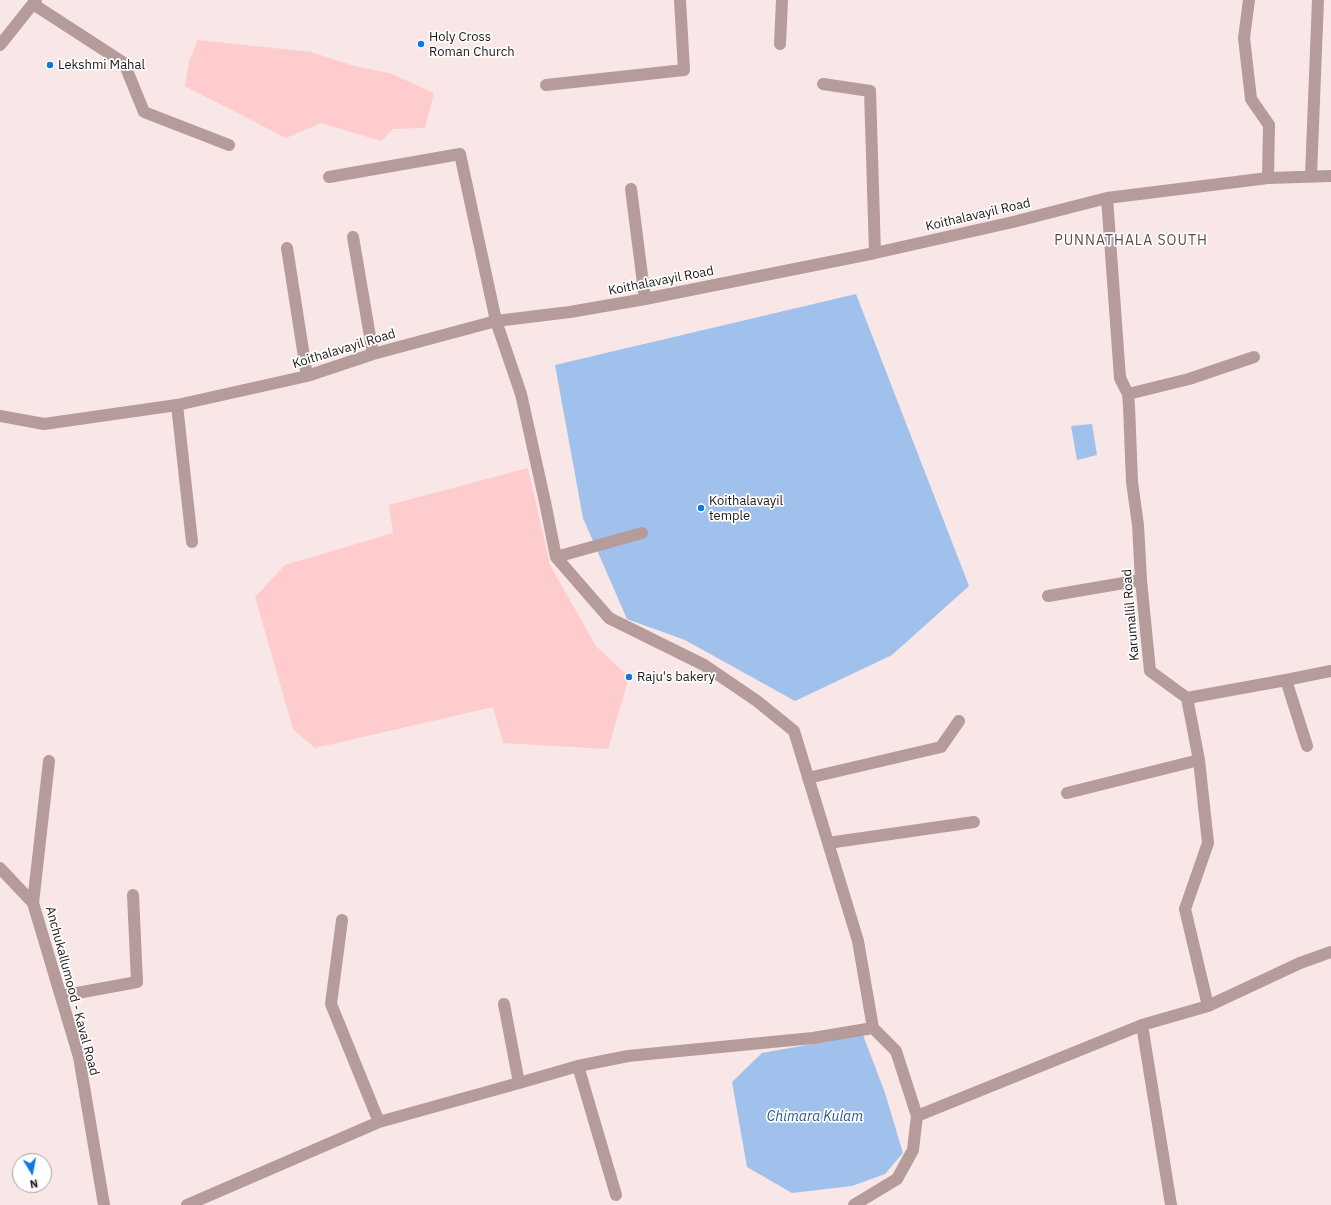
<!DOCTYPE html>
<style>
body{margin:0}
#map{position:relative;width:1331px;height:1205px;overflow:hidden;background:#f9e6e6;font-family:"IBM Plex Sans",sans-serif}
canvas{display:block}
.north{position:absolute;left:12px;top:1153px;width:40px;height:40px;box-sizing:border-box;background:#fff;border:1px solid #a5a3a3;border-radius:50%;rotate:170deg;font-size:11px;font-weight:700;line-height:16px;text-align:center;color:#1f1818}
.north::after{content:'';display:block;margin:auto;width:14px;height:18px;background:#0d79e1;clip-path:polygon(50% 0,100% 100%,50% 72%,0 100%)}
</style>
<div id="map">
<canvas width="1331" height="1205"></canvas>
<div class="north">N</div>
</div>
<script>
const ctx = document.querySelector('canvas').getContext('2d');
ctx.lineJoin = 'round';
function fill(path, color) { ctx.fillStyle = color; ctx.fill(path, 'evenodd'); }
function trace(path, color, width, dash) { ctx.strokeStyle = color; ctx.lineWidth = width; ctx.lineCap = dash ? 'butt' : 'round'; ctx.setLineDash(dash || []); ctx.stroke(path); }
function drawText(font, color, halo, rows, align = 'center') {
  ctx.font = font + ' "IBM Plex Sans",sans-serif'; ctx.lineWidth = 3.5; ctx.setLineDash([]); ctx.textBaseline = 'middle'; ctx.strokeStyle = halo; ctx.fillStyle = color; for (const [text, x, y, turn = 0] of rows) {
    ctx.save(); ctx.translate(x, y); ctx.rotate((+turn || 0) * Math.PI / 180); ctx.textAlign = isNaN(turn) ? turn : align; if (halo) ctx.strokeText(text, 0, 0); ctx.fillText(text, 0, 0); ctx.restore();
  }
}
const green = new Path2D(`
 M 198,40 L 311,52 L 351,65 L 392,74 L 434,93 L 425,128 L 393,129 L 381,141 L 321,123 L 286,138 L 185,86 L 189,61 Z
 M 528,468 L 550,565 L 596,646 L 629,677 L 608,749 L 503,743 L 493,707 L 315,748 L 293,729 L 255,597 L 285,565 L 393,533 L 389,505 Z`);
const water = new Path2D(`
 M 856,294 L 969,586 L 892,655 L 795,701 L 685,640 L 627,619 L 583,518 L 555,365 Z
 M 1092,424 L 1097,455 L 1077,460 L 1071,426 Z
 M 863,1035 L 885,1093 L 903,1153 L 885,1174 L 852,1186 L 792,1193 L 747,1167 L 732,1082 L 762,1053 Z`);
const minor = new Path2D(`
 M 1249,0 L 1244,38 L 1251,99 L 1269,125 L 1268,178
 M 33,4 L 124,63 L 144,112 L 229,145
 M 780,44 L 782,0
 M 0,45 L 36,0
 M 823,84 L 870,91 L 875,253
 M 546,85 L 684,70 L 680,0
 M 1311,176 L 1318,0
 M 329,177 L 460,154 L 496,321 L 521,394 L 545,502 L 556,557 L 642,533
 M 631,189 L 645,299
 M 1107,198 L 1120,378 L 1128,394 L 1129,406 L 1132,482 L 1138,525 L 1141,580 L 1150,671 L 1187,698 L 1199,760 L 1208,843 L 1185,909 L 1208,1006
 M 353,237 L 373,354
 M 287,248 L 307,376
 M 1128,394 L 1189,379 L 1254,357
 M 177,405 L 192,542
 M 0,416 L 44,424 L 177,405 L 307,376 L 373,354 L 496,321 L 570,312 L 645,299 L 875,253 L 1013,222 L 1107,198 L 1268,178 L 1331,176
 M 556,557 L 609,618 L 704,665 L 757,701 L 794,731 L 858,941 L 873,1028
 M 1048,596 L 1141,580
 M 1286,680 L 1307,746
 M 1187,698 L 1286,680 L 1331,671
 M 808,778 L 941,747 L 959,721
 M 1067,793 L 1199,760
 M 828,843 L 974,822
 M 0,868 L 33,903 L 79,1057 L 104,1205
 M 33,903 L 49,761
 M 342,920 L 331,1004 L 379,1122
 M 61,996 L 137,982 L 133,895
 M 504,1004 L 519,1083
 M 1142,1025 L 1171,1205
 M 578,1066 L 616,1195
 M 917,1116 L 1142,1025 L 1208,1006 L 1300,963 L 1331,952
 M 187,1205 L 379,1122 L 519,1083 L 578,1066 L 628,1056 L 813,1038 L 873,1028 L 896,1051 L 917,1116 L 913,1150 L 897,1179 L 854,1205`);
const markers = [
 [421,44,4,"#0d79e1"],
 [50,65,4,"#0d79e1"],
 [701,508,4,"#0d79e1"],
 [629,677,4,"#0d79e1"]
];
const poiNames = [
 ["Holy Cross",429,37],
 ["Roman Church",429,52],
 ["Lekshmi Mahal",58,65],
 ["Koithalavayil",709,501],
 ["temple",709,516],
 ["Raju's bakery",637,677]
];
const streetNames = [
 ["Koithalavayil Road",978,215,-13],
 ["Koithalavayil Road",661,281,-11],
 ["Koithalavayil Road",344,349,-17],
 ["Karumallil Road",1131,615,-95],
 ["Anchukallumood - Kaval Road",72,991,75]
];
const neighbourhoodNames = [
 ["PUNNATHALA SOUTH",1131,241]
];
const waterNames = [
 ["Chimara Kulam",815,1117]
];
fill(green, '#fecccc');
fill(water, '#9fc1ec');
trace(minor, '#b69b9b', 12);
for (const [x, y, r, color] of markers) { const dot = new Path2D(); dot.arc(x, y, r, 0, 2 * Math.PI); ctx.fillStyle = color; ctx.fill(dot); trace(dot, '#fff', 1.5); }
drawText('13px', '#1f1818', '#fff', poiNames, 'left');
drawText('13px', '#1f1818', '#fff', streetNames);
ctx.letterSpacing = '1px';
drawText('14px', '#5c4d4d', '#fff', neighbourhoodNames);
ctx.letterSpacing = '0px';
drawText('italic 14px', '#29578c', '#fff', waterNames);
</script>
